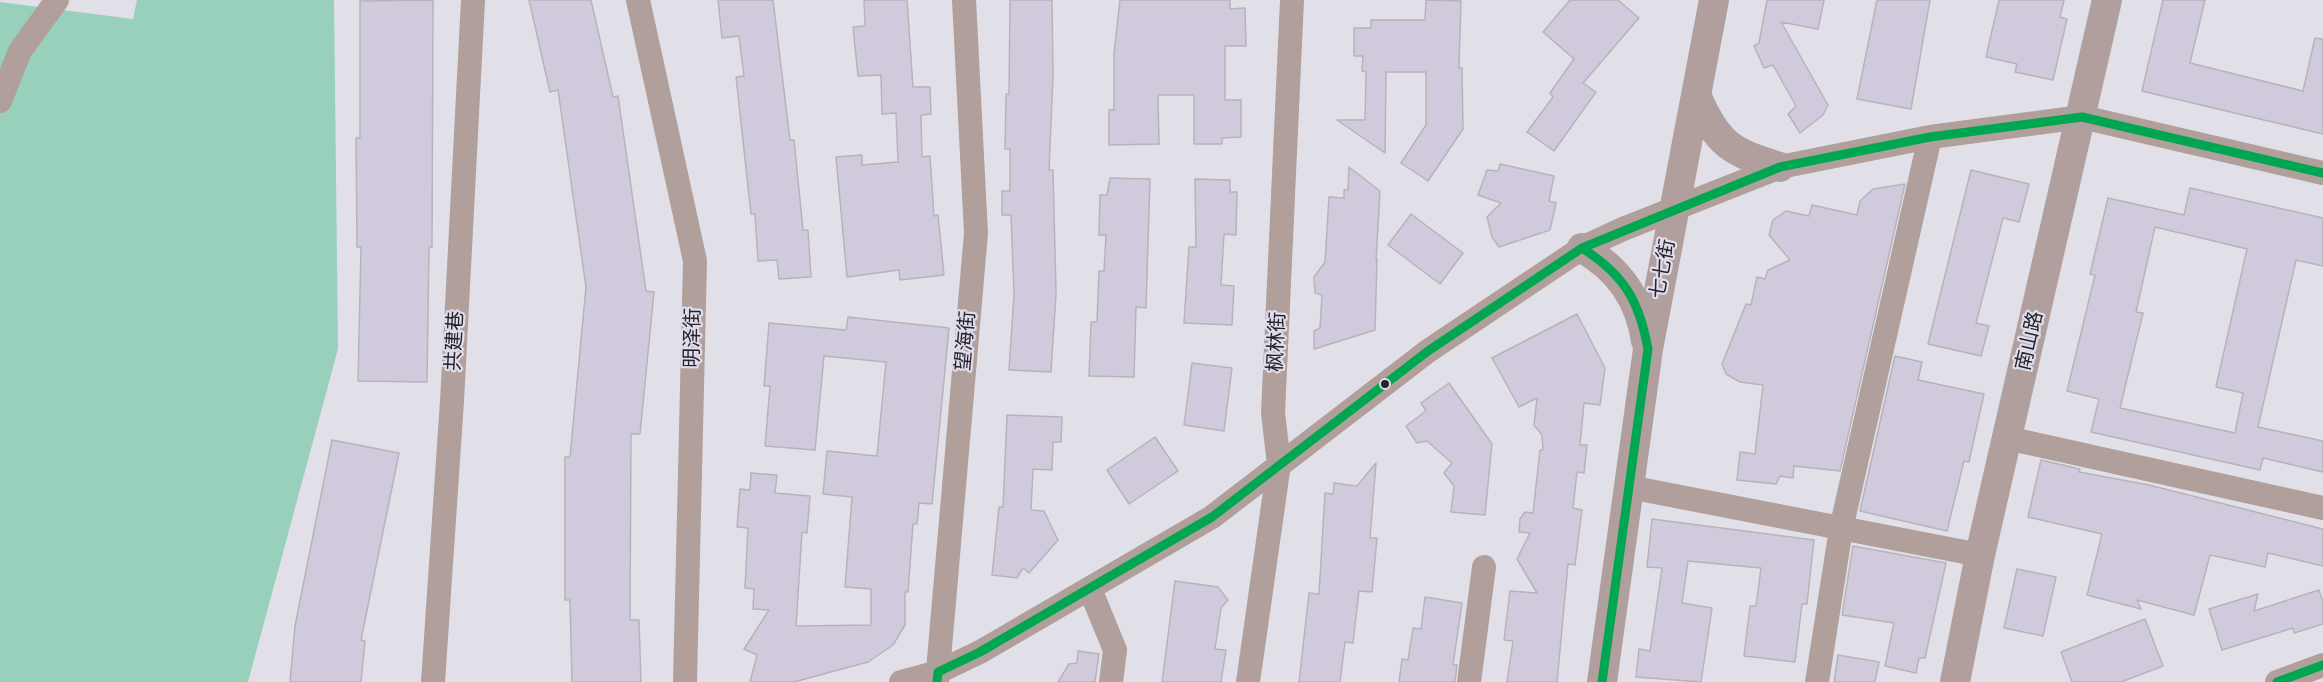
<!DOCTYPE html>
<meta charset="utf-8">
<style>
body{margin:0}
canvas{display:block;background:#e1e0e8}
</style>
<canvas width="2323" height="682"></canvas>
<script>
const ctx = document.querySelector('canvas').getContext('2d');
ctx.lineJoin = 'round';
function fill(path, color) { ctx.fillStyle = color; ctx.fill(path, 'evenodd'); }
function trace(path, color, width, dash) { ctx.strokeStyle = color; ctx.lineWidth = width; ctx.lineCap = dash ? 'butt' : 'round'; ctx.setLineDash(dash || []); ctx.stroke(path); }
function drawText(font, color, halo, rows, align = 'center') {
  ctx.font = font + ' "PT Sans","Noto Sans SC",sans-serif'; ctx.lineWidth = 4.5; ctx.setLineDash([]); ctx.textBaseline = 'middle'; ctx.strokeStyle = halo; ctx.fillStyle = color; for (const [text, x, y, turn = 0] of rows) {
    ctx.save(); ctx.translate(x, y); ctx.rotate((+turn || 0) * Math.PI / 180); ctx.textAlign = isNaN(turn) ? turn : align; if (halo) ctx.strokeText(text, 0, 0); ctx.fillText(text, 0, 0); ctx.restore();
  }
}
const forest = new Path2D(`
 M 137,0 L 334,0 L 338,349 L 248,682 L 0,682 L 0,2 L 133,19 Z`);
const building = new Path2D(`
 M 433,0 L 432,247 L 429,247 L 427,382 L 358,381 L 361,247 L 357,247 L 356,138 L 360,138 L 360,1 Z
 M 529,0 L 591,0 L 613,97 L 618,96 L 646,291 L 654,292 L 640,434 L 631,434 L 630,620 L 639,620 L 641,682 L 572,682 L 570,600 L 565,600 L 565,457 L 570,457 L 586,287 L 558,90 L 550,92 Z
 M 718,0 L 773,0 L 790,140 L 794,140 L 803,230 L 808,230 L 811,277 L 779,279 L 777,260 L 758,261 L 755,214 L 751,214 L 736,77 L 744,76 L 739,36 L 722,38 Z
 M 864,0 L 907,0 L 913,87 L 930,87 L 931,114 L 921,115 L 922,157 L 930,156 L 934,216 L 938,215 L 944,275 L 900,280 L 899,270 L 847,277 L 836,157 L 862,155 L 862,165 L 898,162 L 896,113 L 882,114 L 881,75 L 858,76 L 853,27 L 865,26 Z
 M 1010,0 L 1052,0 L 1053,75 L 1049,170 L 1053,170 L 1056,293 L 1051,372 L 1009,370 L 1014,294 L 1011,215 L 1002,215 L 1002,191 L 1010,191 L 1010,149 L 1005,149 L 1006,94 L 1009,94 Z
 M 1120,0 L 1230,0 L 1230,9 L 1245,8 L 1246,46 L 1225,46 L 1225,100 L 1241,100 L 1241,137 L 1222,138 L 1222,144 L 1194,144 L 1194,95 L 1158,95 L 1159,144 L 1109,145 L 1109,110 L 1114,110 L 1114,54 Z
 M 1426,0 L 1461,1 L 1459,68 L 1462,68 L 1463,129 L 1428,181 L 1401,163 L 1426,125 L 1426,72 L 1386,72 L 1385,153 L 1337,120 L 1365,120 L 1366,72 L 1362,71 L 1363,56 L 1354,56 L 1354,28 L 1371,28 L 1371,20 L 1425,20 Z
 M 1570,0 L 1618,0 L 1639,18 L 1583,83 L 1596,92 L 1554,151 L 1527,132 L 1553,97 L 1550,93 L 1574,59 L 1543,32 Z
 M 1767,0 L 1824,0 L 1818,29 L 1781,22 L 1828,105 L 1823,115 L 1800,133 L 1788,114 L 1796,106 L 1773,65 L 1764,68 L 1754,46 L 1759,43 Z
 M 1877,0 L 1930,0 L 1911,109 L 1857,99 Z
 M 1999,0 L 2064,0 L 2060,17 L 2067,19 L 2053,80 L 2015,72 L 2017,64 L 1986,57 Z
 M 2163,0 L 2205,0 L 2190,63 L 2303,91 L 2315,38 L 2323,39 L 2323,134 L 2142,91 Z
 M 1500,164 L 1554,176 L 1549,201 L 1556,203 L 1550,230 L 1499,247 L 1492,237 L 1487,217 L 1501,203 L 1478,195 L 1487,170 L 1498,171 Z
 M 1349,167 L 1380,191 L 1376,261 L 1377,259 L 1375,330 L 1314,349 L 1314,331 L 1320,328 L 1322,295 L 1315,293 L 1314,277 L 1325,262 L 1329,197 L 1344,198 L 1344,190 L 1348,190 Z
 M 1971,170 L 2029,184 L 2019,222 L 2003,218 L 1976,323 L 1989,326 L 1981,356 L 1928,344 Z
 M 1110,178 L 1150,179 L 1146,308 L 1136,307 L 1134,377 L 1089,376 L 1091,322 L 1097,322 L 1099,271 L 1104,271 L 1106,235 L 1099,235 L 1100,195 L 1107,195 Z
 M 1195,179 L 1230,180 L 1230,192 L 1237,192 L 1236,235 L 1224,234 L 1221,285 L 1234,286 L 1232,325 L 1184,323 L 1189,247 L 1196,247 Z
 M 1905,184 L 1840,471 L 1794,466 L 1793,478 L 1780,476 L 1776,484 L 1737,480 L 1740,452 L 1755,454 L 1763,385 L 1740,382 L 1726,374 L 1722,364 L 1746,304 L 1751,305 L 1757,277 L 1765,279 L 1768,270 L 1790,260 L 1769,235 L 1773,220 L 1786,211 L 1809,216 L 1812,205 L 1857,215 L 1860,201 L 1873,189 Z
 M 2190,188 L 2323,218 L 2323,266 L 2296,260 L 2258,427 L 2323,441 L 2323,472 L 2263,458 L 2260,470 L 2091,432 L 2099,399 L 2067,391 L 2095,275 L 2090,274 L 2108,198 L 2184,215 ZM 2155,227 L 2247,249 L 2216,387 L 2243,393 L 2235,433 L 2120,408 L 2143,313 L 2136,312 Z
 M 1411,214 L 1463,253 L 1440,284 L 1388,245 Z
 M 1577,314 L 1605,368 L 1600,405 L 1584,403 L 1580,445 L 1587,445 L 1584,473 L 1577,472 L 1573,508 L 1582,510 L 1575,565 L 1568,564 L 1557,682 L 1507,682 L 1513,641 L 1504,640 L 1510,591 L 1537,593 L 1517,559 L 1530,533 L 1519,532 L 1520,519 L 1525,512 L 1533,513 L 1540,450 L 1543,450 L 1542,435 L 1534,425 L 1537,398 L 1519,407 L 1492,358 Z
 M 848,317 L 949,328 L 932,504 L 919,503 L 917,524 L 913,524 L 908,592 L 905,592 L 905,625 L 893,645 L 868,662 L 794,682 L 750,682 L 757,655 L 744,649 L 769,610 L 753,609 L 754,589 L 745,588 L 748,528 L 737,527 L 740,489 L 750,490 L 751,473 L 777,475 L 775,493 L 810,496 L 807,533 L 802,532 L 796,626 L 871,625 L 871,589 L 845,587 L 852,497 L 823,494 L 827,451 L 877,456 L 886,362 L 824,356 L 815,450 L 765,446 L 770,386 L 764,386 L 769,323 L 846,330 Z
 M 1895,356 L 1922,362 L 1918,380 L 1984,394 L 1969,462 L 1964,461 L 1947,531 L 1860,511 Z
 M 1192,363 L 1232,368 L 1224,431 L 1184,425 Z
 M 1449,383 L 1492,444 L 1485,515 L 1451,512 L 1454,486 L 1444,473 L 1452,463 L 1427,441 L 1417,443 L 1406,426 L 1426,411 L 1421,403 Z
 M 1007,415 L 1062,417 L 1061,442 L 1053,442 L 1052,470 L 1033,469 L 1031,510 L 1044,511 L 1058,540 L 1029,573 L 1023,568 L 1017,578 L 992,575 L 999,507 L 1003,507 Z
 M 1155,437 L 1178,471 L 1129,504 L 1107,470 Z
 M 332,440 L 399,453 L 361,640 L 365,641 L 361,682 L 290,682 L 295,626 Z
 M 2041,460 L 2080,469 L 2079,472 L 2149,485 L 2323,529 L 2323,566 L 2268,553 L 2265,567 L 2210,555 L 2194,615 L 2137,600 L 2141,609 L 2087,595 L 2102,534 L 2028,517 Z
 M 1376,463 L 1370,538 L 1377,538 L 1372,592 L 1359,591 L 1353,643 L 1345,642 L 1340,682 L 1299,682 L 1309,593 L 1319,594 L 1325,493 L 1333,494 L 1334,483 L 1357,486 Z
 M 1652,519 L 1814,540 L 1807,604 L 1802,604 L 1795,662 L 1744,656 L 1750,606 L 1756,606 L 1761,568 L 1688,561 L 1682,603 L 1712,608 L 1701,682 L 1636,677 L 1639,649 L 1650,651 L 1662,568 L 1647,567 Z
 M 1853,546 L 1946,563 L 1925,658 L 1919,658 L 1916,673 L 1885,666 L 1894,623 L 1842,615 Z
 M 2017,569 L 2056,577 L 2043,636 L 2004,628 Z
 M 1175,581 L 1218,587 L 1228,600 L 1221,608 L 1215,649 L 1226,650 L 1221,682 L 1162,682 Z
 M 2319,590 L 2323,602 L 2323,624 L 2294,633 L 2293,628 L 2222,650 L 2209,609 L 2258,594 L 2254,611 Z
 M 1425,597 L 1462,603 L 1453,665 L 1457,665 L 1455,682 L 1399,682 L 1402,659 L 1408,660 L 1413,628 L 1421,629 Z
 M 2145,619 L 2163,666 L 2121,682 L 2072,682 L 2061,652 Z
 M 1078,651 L 1099,654 L 1095,682 L 1058,682 L 1069,664 L 1077,663 Z
 M 1838,655 L 1879,662 L 1875,682 L 1834,682 Z`);
const minor = new Path2D(`
 M 638,0 L 695,261 L 685,682
 M 0,101 L 20,51 L 57,0
 M 2007,438 L 2323,508
 M 1629,487 L 1980,555
 M 1090,589 L 1115,650 L 1111,682
 M 433,682 L 452,401 L 473,0
 M 901,682 L 938,672 L 980,652 L 1212,517 L 1428,351 L 1582,248 L 1623,229 L 1780,167 L 1930,137 L 2082,117 L 2323,173
 M 937,682 L 976,233 L 964,0
 M 1248,682 L 1279,464 L 1273,413 L 1292,0
 M 1469,682 L 1484,567
 M 1817,682 L 1841,529 L 1930,137
 M 2277,682 L 2323,665`);
const major = new Path2D(`
 M 1696,95 C 1717,144 1730,152 1780,167
 M 1582,248 C 1619,269 1640,299 1646,341
 M 1602,682 L 1648,349 L 1714,0
 M 1955,682 L 1980,555 L 2107,0`);
const bus1 = new Path2D(`
 M 1582,248 C 1624,275 1639,300 1648,349 L 1602,682
 M 937,682 L 938,672 L 980,652 L 1212,517 L 1428,351 L 1582,248 L 1780,167 L 1930,137 L 2082,117 L 2323,173
 M 2277,682 L 2323,665`);
const markers = [
 [1385,384,5,"#242329"]
];
const streetNames = [
 ["七七街",1663,269,-79],
 ["明泽街",693,338,-89],
 ["共建巷",455,341,-87],
 ["望海街",966,341,-85],
 ["南山路",2030,341,-77],
 ["枫林街",1277,342,-87]
];
fill(forest, '#99d0bb');
fill(building, '#d1c9dc');
trace(building, '#b6b4ba', 1.5);
trace(minor, '#b19f9b', 24);
trace(major, '#b09f9c', 30);
trace(bus1, '#00a651', 9);
for (const [x, y, r, color] of markers) { const dot = new Path2D(); dot.arc(x, y, r, 0, 2 * Math.PI); ctx.fillStyle = color; ctx.fill(dot); trace(dot, '#dfdcec', 2); }
drawText('20px', '#242329', '#dfdcec', streetNames);
</script>
